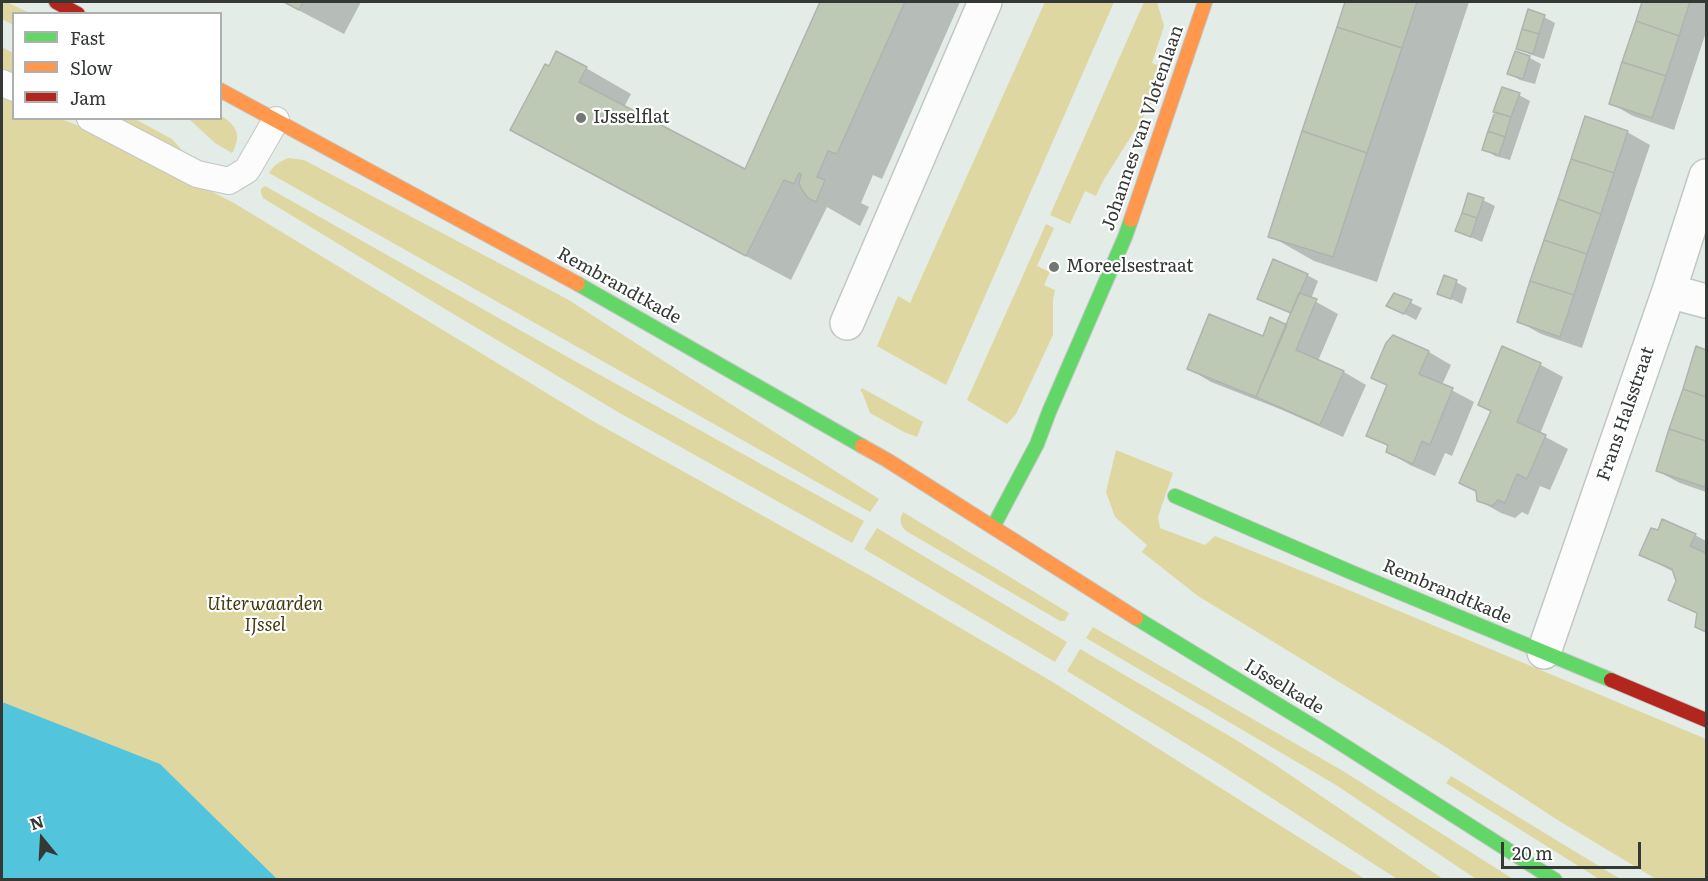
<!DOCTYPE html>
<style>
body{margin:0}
#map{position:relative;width:1708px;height:881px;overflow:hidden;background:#e4ece7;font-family:Literata,serif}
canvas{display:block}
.frame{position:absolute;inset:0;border:3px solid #343936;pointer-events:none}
.legend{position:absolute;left:12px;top:12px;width:210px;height:108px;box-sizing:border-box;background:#fff;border:2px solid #aeb0af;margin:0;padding:8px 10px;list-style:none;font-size:18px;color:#343936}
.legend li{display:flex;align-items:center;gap:12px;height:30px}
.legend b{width:30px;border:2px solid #aeb0af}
.north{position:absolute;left:12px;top:809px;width:60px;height:60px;-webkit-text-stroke:4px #fff;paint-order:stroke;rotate:342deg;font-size:16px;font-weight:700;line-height:24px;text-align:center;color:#343936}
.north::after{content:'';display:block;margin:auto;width:21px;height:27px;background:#343936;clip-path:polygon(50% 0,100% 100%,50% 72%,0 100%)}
.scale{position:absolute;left:1501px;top:842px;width:140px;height:27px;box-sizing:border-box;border:3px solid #343936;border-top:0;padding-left:8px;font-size:18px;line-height:21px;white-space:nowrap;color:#343936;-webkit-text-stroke:4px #fff;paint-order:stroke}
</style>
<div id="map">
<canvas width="1708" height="881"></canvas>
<div class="frame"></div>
<ul class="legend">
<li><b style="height:8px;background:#63d668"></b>Fast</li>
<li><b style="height:8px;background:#ff974d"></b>Slow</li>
<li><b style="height:8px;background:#b3261e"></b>Jam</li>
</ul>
<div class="north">N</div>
<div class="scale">20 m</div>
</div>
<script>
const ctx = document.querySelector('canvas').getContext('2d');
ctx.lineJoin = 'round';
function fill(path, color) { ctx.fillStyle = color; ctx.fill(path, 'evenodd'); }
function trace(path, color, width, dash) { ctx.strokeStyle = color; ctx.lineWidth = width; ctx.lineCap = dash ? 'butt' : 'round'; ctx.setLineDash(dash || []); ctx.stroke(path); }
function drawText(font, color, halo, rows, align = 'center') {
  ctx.font = font + ' Literata,serif'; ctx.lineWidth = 4.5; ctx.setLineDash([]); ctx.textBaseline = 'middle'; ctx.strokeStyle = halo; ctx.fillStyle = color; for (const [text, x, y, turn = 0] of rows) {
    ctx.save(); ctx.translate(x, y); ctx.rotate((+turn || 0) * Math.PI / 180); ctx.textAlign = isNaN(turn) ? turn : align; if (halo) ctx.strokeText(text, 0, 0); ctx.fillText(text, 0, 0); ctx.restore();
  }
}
const green = new Path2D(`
 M 2,2 L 7,2 L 29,13 L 14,14 L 13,25 L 2,19 Z
 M 1045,2 L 1114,2 L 946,385 L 877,346 L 898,296 L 910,303 Z
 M 1144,2 L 1157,2 L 1164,26 L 1152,63 L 1157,65 L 1164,84 L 1103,181 L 1096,196 L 1085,191 L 1070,224 L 1050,215 Z
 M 2,47 L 13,53 L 13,78 L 2,73 Z
 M 2,95 L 13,99 L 14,118 L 61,119 L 107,137 L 234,203 L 591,420 L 880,581 L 1051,681 L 1365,879 L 2,879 Z
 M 221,116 C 237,125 242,136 232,153 L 215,143 L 189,119 L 220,118 Z
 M 115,119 L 135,119 L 172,139 L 181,149 L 182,154 Z
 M 288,158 L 304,160 L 567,299 L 879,499 L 870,512 L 269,173 C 274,165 279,162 288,158 Z
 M 265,186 L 564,355 L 864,521 L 852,543 L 618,412 L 450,312 L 263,198 L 261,193 L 261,189 Z
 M 1046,224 L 1054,228 L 1037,266 L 1050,272 L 1044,285 L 1055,290 L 1053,300 L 1053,335 L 1016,414 L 1007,424 L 967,400 Z
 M 862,388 L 923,422 L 917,437 L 904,432 L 870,413 L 862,392 L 860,391 Z
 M 1116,450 L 1173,473 L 1158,517 L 1160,528 L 1205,545 L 1215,536 L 1339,586 L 1706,739 L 1706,879 L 1656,879 L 1556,819 L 1441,744 L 1198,596 L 1142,552 L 1147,545 L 1115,517 L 1106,492 Z
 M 903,512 L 1069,613 L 1065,621 L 1060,621 L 906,531 C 900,525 899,520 903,512 Z
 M 877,528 L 1067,642 L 1055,662 L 864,549 Z
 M 1093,627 L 1343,771 L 1513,879 L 1476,879 L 1336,785 L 1086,638 Z
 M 1080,649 L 1233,738 L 1277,766 L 1443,879 L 1397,879 L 1216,762 L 1067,671 Z
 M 1451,776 L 1612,874 L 1621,879 L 1599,879 L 1446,783 Z`);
const water = new Path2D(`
 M 2,702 L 160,764 L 277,879 L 2,879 Z`);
const shadow = new Path2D(`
 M 283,2 L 361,2 L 344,34 Z
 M 822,2 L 960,2 L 882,179 L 873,175 L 861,203 L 869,207 L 860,226 L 827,207 L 791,280 L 556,155 L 512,130 L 586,68 L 631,94 L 624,107 L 745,171 Z
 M 1347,2 L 1469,2 L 1377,282 L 1314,261 L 1270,236 Z
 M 1644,2 L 1706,2 L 1706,32 L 1674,130 L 1633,116 L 1610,103 Z
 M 1544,17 L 1555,23 L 1544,59 L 1529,54 L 1518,48 Z
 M 1516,53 L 1530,58 L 1541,64 L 1535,84 L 1520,80 L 1509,74 Z
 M 1519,95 L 1530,101 L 1510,160 L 1495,156 L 1484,149 Z
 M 1627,132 L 1650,145 L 1582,348 L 1541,334 L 1518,321 Z
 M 1483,200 L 1495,206 L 1482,242 L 1457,231 Z
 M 1307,275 L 1318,281 L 1311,299 L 1338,314 L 1318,361 L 1344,372 L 1366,385 L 1343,437 L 1280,409 L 1211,382 L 1189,369 L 1264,338 L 1287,327 L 1293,314 L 1270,305 L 1259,299 Z
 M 1456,282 L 1467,288 L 1462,304 L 1439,293 Z
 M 1395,295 L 1422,308 L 1416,320 L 1399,311 Z
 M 1502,348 L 1541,365 L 1563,377 L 1540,434 L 1568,449 L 1550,490 L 1540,486 L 1528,515 L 1522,512 L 1515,518 L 1501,513 L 1478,500 L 1478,492 L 1461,483 L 1492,412 L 1480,405 Z
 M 1697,348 L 1706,351 L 1706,492 L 1680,483 L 1657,471 Z
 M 1429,352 L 1451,365 L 1442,385 L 1474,402 L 1452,456 L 1445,453 L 1435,476 L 1410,465 L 1388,452 L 1389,447 L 1368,435 L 1389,386 L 1373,377 Z
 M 1695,535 L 1706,541 L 1706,631 L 1697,626 L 1699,615 L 1670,599 L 1678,581 L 1674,572 L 1641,555 Z`);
const building = new Path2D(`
 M 284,2 L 303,2 L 299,10 Z
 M 820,2 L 905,2 L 837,154 L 828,151 L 817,177 L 825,180 L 816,202 L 808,198 L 802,190 L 799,183 L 801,174 L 799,173 L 794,184 L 784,180 L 746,256 L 510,130 L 545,64 L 549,66 L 556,51 L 587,67 L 579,82 L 745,169 Z
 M 1345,2 L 1417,2 L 1402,48 L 1337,27 Z
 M 1642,2 L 1690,2 L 1679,36 L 1636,21 Z
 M 1528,9 L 1545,15 L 1539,34 L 1522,29 Z
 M 1636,21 L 1679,36 L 1666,76 L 1622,62 Z
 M 1337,27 L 1402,48 L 1367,153 L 1302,131 Z
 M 1522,29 L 1539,34 L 1533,54 L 1516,49 Z
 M 1515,51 L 1530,56 L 1523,79 L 1507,74 Z
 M 1622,62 L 1666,76 L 1652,118 L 1609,104 Z
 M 1502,87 L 1520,93 L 1511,117 L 1493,112 Z
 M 1495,112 L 1511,117 L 1505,137 L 1488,131 Z
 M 1585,116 L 1628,131 L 1614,173 L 1571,159 Z
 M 1302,131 L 1367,153 L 1333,257 L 1268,237 Z
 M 1488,131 L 1505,137 L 1499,155 L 1482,150 Z
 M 1571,159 L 1614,173 L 1601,214 L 1558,199 Z
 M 1468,193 L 1484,198 L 1477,218 L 1462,213 Z
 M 1558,199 L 1601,214 L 1587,254 L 1544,240 Z
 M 1462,213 L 1477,218 L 1471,237 L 1455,231 Z
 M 1544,240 L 1587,254 L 1574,295 L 1530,281 Z
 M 1273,259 L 1308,274 L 1291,313 L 1257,299 Z
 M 1444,275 L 1457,280 L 1451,299 L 1437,294 Z
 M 1530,281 L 1574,295 L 1560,337 L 1517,322 Z
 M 1299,293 L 1317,299 L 1296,350 L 1344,371 L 1320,425 L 1256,397 Z
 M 1394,293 L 1412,300 L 1404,314 L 1386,306 Z
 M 1209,314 L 1263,336 L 1270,317 L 1287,325 L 1256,397 L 1187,369 Z
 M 1393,335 L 1429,351 L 1419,374 L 1453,388 L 1430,445 L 1422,441 L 1413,464 L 1386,452 L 1388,445 L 1366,436 L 1387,385 L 1371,378 L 1386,343 Z
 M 1502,346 L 1541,363 L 1517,422 L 1546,435 L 1527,479 L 1517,474 L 1505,503 L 1498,500 L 1492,506 L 1477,501 L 1476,491 L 1459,483 L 1491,411 L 1478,405 Z
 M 1696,346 L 1706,350 L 1706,397 L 1683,389 Z
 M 1683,389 L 1706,397 L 1706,441 L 1669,429 Z
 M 1669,429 L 1706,441 L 1706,481 L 1705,487 L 1656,471 Z
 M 1662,519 L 1696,534 L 1690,546 L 1706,553 L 1706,632 L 1695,627 L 1697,613 L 1668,600 L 1676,581 L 1672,569 L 1639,555 L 1651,528 L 1658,530 Z`);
const lane = new Path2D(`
 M 2,83 L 14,88
 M 90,118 L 197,174 L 229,181 L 247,170 L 276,120`);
const street = new Path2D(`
 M 1669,291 L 1706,301
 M 847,323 L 985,2
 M 1544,652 L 1669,291 L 1706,176`);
const fast = new Path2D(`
 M 578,284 L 862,446
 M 1175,496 L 1353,573 L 1611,680
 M 993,527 L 1037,444 L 1049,412 L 1125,237 L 1131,220
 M 1136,618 L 1326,734 L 1555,880`);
const slow = new Path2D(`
 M 220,90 L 578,284
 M 1131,220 L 1205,2
 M 862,446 L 887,460 L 1136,618`);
const jam = new Path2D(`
 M 56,2 L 78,14
 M 1611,680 L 1706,720`);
const markers = [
 [581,118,6,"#727874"],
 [1054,267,6,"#727874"]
];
const poiNames = [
 ["IJsselflat",593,118],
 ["Moreelsestraat",1066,267]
];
const streetNames = [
 ["Johannes van Vlotenlaan",1143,128,-71],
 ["Rembrandtkade",619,286,29],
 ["Frans Halsstraat",1626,414,-71],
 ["Rembrandtkade",1447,592,23],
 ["IJsselkade",1284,687,31]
];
const parkNames = [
 ["Uiterwaarden",265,605],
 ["IJssel",265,626]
];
fill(green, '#dfd7a1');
fill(water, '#52c5dc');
fill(shadow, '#0003');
fill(building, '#bec9b5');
trace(building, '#aeb3ae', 1.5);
trace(lane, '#c2c7c4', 28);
trace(street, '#c2c7c4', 36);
trace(fast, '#c2c7c4', 16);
trace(slow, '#c2c7c4', 16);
trace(jam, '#c2c7c4', 16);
trace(lane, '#fbfcfb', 26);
trace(street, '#fbfcfb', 33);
trace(fast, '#63d668', 14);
trace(slow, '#ff974d', 14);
trace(jam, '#b3261e', 14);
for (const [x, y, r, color] of markers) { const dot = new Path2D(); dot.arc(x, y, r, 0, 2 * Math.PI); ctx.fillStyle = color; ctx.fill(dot); trace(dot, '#fff', 2); }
drawText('18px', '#343936', '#fff', poiNames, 'left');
drawText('18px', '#343936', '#fff', streetNames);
drawText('italic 18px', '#453b0f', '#fff', parkNames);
</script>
